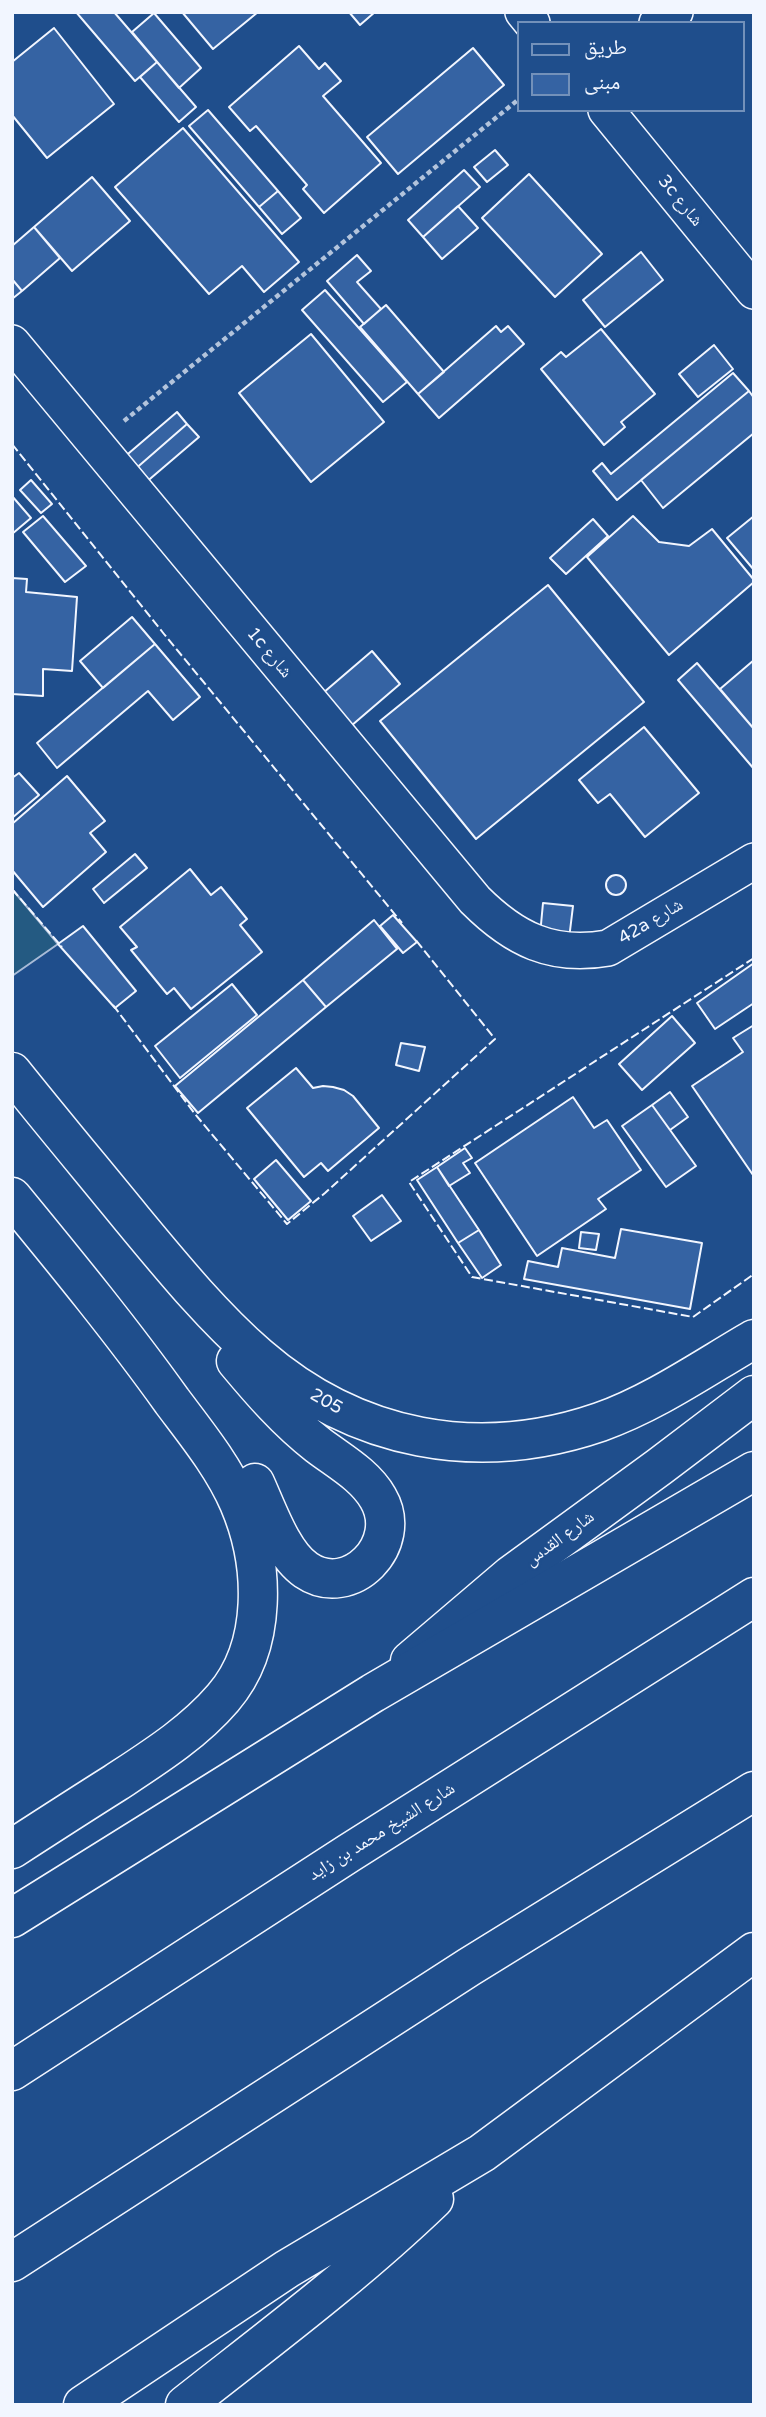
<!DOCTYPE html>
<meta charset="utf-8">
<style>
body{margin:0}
#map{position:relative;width:766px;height:2417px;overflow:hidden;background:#1f4e8c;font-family:"Varela Round","Noto Naskh Arabic",sans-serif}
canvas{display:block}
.frame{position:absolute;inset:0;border:14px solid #f2f6ff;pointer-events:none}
.legend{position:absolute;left:517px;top:21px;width:228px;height:91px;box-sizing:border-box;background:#1f4e8c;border:2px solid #7391ba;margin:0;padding:9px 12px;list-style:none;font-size:21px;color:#f2f6ff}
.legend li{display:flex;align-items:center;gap:14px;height:35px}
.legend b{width:35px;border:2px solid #7391ba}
</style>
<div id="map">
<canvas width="766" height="2417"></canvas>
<div class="frame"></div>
<ul class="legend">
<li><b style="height:9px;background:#1f4e8c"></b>طريق</li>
<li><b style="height:19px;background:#3563a3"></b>مبنى</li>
</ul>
</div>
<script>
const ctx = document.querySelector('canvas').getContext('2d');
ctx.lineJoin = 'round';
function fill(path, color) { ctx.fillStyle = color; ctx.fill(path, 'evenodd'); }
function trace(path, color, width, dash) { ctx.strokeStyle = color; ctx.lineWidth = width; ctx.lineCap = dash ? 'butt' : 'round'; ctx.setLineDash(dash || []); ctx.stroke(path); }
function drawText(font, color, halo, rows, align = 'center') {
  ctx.font = font + ' "Varela Round","Noto Naskh Arabic",sans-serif'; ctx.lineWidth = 5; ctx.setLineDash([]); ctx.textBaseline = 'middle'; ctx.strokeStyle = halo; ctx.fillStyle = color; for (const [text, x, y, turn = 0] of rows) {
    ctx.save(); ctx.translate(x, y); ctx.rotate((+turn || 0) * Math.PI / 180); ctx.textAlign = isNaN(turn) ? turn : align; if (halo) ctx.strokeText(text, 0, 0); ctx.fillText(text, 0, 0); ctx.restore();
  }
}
const green = new Path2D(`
 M 12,889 L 58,944 L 12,976 Z`);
const building = new Path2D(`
 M 76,12 L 114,12 L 157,62 L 135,81 Z
 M 182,12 L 258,12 L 213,49 Z
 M 349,12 L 375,12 L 360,25 Z
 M 154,13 L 201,68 L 179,88 L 132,32 Z
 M 54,28 L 114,104 L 47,158 L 12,115 L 12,62 Z
 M 299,46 L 319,69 L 325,63 L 341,81 L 323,96 L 381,163 L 324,213 L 303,189 L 307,185 L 256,126 L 250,131 L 229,107 Z
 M 473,48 L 504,85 L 398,174 L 367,137 Z
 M 157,62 L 196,107 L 179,122 L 140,77 Z
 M 208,110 L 278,191 L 259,207 L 189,126 Z
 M 183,128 L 299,262 L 264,292 L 242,266 L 209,294 L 115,187 Z
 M 495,150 L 508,165 L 487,182 L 474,167 Z
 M 464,170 L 480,187 L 423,237 L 408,220 Z
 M 529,174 L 602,254 L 555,297 L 482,218 Z
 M 92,177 L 130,221 L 72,271 L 34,227 Z
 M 278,191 L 301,218 L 282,234 L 259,207 Z
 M 458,206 L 478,228 L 442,259 L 423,237 Z
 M 34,227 L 60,258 L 22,291 L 12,279 L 12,246 Z
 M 641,252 L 663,280 L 605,327 L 583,300 Z
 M 357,255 L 371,271 L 357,282 L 381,309 L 364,324 L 327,281 Z
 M 12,279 L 22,291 L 12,299 Z
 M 325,290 L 407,382 L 383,402 L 302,310 Z
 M 386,305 L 444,372 L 418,394 L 360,327 Z
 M 496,326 L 501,332 L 508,326 L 524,344 L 439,418 L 418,394 Z
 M 601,329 L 655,394 L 621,422 L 625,427 L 604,445 L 541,369 L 561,352 L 566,357 Z
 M 311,334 L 384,422 L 311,482 L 239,393 Z
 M 714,345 L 733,369 L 698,397 L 679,374 Z
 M 733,373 L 749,391 L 617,500 L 593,471 L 602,463 L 611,474 Z
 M 749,391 L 754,398 L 754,433 L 663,508 L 641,480 Z
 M 177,412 L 187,424 L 133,471 L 122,459 Z
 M 187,424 L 199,437 L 144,484 L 133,471 Z
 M 31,480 L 52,504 L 41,513 L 20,490 Z
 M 12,496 L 31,518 L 12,534 Z
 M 43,516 L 86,566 L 65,582 L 23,532 Z
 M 633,516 L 659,542 L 689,546 L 712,529 L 754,580 L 754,582 L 669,655 L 587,557 Z
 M 754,516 L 754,570 L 727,538 Z
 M 593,519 L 608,536 L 566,574 L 550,558 Z
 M 12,578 L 27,579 L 26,592 L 77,597 L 72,671 L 43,669 L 43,696 L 12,694 Z
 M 548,585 L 644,702 L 476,839 L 380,721 Z
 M 132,617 L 155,644 L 103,688 L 80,661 Z
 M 155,644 L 200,697 L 173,720 L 148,691 L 57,768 L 37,743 Z
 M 372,651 L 400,684 L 351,726 L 323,693 Z
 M 754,660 L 754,729 L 720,689 Z
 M 697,663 L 754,729 L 754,769 L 678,680 Z
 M 644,727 L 699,793 L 645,837 L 610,794 L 598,803 L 579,780 Z
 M 19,773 L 39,795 L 12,818 L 12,778 Z
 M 67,776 L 105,821 L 90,833 L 106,852 L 43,907 L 12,870 L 12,824 Z
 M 135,854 L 147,868 L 104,903 L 93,889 Z
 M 190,869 L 211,895 L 221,887 L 247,919 L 240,925 L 262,952 L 191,1009 L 174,988 L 167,994 L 131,950 L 137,947 L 120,927 Z
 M606 885a10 10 0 1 1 20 0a10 10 0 1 1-20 0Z
 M 543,903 L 573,906 L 569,939 L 540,935 Z
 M 393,915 L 417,942 L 403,953 L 380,926 Z
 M 374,920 L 397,949 L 326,1007 L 303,980 Z
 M 83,926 L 136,991 L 115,1008 L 58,944 Z
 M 754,963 L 754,1003 L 715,1029 L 697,1003 Z
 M 303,980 L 326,1007 L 198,1113 L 175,1086 Z
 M 232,984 L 257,1015 L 180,1078 L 155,1046 Z
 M 672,1016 L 695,1043 L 642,1090 L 619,1064 Z
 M 754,1025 L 754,1174 L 753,1175 L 692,1086 L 743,1052 L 733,1038 Z
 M 401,1043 L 425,1047 L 419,1071 L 396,1065 Z
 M 296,1068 L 313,1088 L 323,1086 L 333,1087 L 344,1090 L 353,1096 L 379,1128 L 328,1171 L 321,1163 L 304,1177 L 247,1108 Z
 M 670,1092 L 688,1117 L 670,1130 L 652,1105 Z
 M 573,1097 L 594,1128 L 607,1120 L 641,1170 L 598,1199 L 606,1209 L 537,1256 L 475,1163 Z
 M 652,1105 L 696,1166 L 666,1187 L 622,1126 Z
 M 465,1148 L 472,1158 L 463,1163 L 470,1173 L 449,1186 L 437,1167 Z
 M 276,1160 L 311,1201 L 288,1220 L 254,1179 Z
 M 437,1167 L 479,1230 L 458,1243 L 417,1180 Z
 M 382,1195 L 401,1221 L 371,1241 L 353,1216 Z
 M 621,1229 L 702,1243 L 690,1309 L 524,1279 L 528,1261 L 558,1267 L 562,1248 L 615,1258 Z
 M 479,1230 L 501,1265 L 482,1278 L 458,1243 Z
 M 581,1232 L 599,1234 L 596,1250 L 579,1248 Z`);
const path = new Path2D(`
 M 124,421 L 519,99`);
const minor = new Path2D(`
 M 523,12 L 532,23
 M 657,23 L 675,12
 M 606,110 L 754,291
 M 12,343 L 475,900 C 514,939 552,958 608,948 L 754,861`);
const tertiary = new Path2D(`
 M 12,1072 C 52,1122 93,1171 133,1220 C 172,1267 212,1316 258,1356 C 356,1441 478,1464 600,1422 C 654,1403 704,1368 754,1339
 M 12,1197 C 67,1264 122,1331 172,1401 C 196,1433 223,1466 239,1503 C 265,1564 268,1646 223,1698 C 193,1733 153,1758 115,1783 C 80,1805 46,1827 12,1849
 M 236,1361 C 261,1391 287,1421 318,1445 C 339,1461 365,1475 378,1498 C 405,1544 350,1600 306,1570 C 282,1554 267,1509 255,1483`);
const secondary = new Path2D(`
 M 410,1661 L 511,1575 L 659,1467 L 754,1395`);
const trunk = new Path2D(`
 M 12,1918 L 373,1693 L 754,1471`);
const motorway = new Path2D(`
 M 12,2071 L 349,1853 L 754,1597
 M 12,2262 L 469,1967 L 754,1791
 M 83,2405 L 287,2269 L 482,2153 L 754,1952
 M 185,2405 C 270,2338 356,2274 434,2199`);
const fence = new Path2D(`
 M 12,444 L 164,634 L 402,923
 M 12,889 L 62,947
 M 754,958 L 409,1182 L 472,1277 L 693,1317 L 754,1274
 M 113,1005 L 195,1114 L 287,1224 L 325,1193 L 495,1039 L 415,939`);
const streetNames = [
 ["3c شارع",680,201,51],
 ["1c شارع",269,653,50],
 ["42a شارع",651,922,-31],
 ["205",326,1402,29],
 ["شارع القدس",560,1539,-36],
 ["شارع الشيخ محمد بن زايد",382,1832,-32]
];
fill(green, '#245a82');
trace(green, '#a8bbd7', 2);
fill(building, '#3563a3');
trace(building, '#f2f6ff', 2);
trace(minor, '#f2f6ff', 38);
trace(tertiary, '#f2f6ff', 41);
trace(secondary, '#f2f6ff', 41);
trace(trunk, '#f2f6ff', 41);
trace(motorway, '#f2f6ff', 41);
trace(path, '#b3c4dc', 4.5, [5, 3.5]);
trace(minor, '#1f4e8c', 35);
trace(tertiary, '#1f4e8c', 38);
trace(secondary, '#1f4e8c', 38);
trace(trunk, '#1f4e8c', 38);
trace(motorway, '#1f4e8c', 38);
trace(fence, '#f2f6ff', 2, [9, 3.5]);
drawText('18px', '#f2f6ff', '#1f4e8c', streetNames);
</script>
